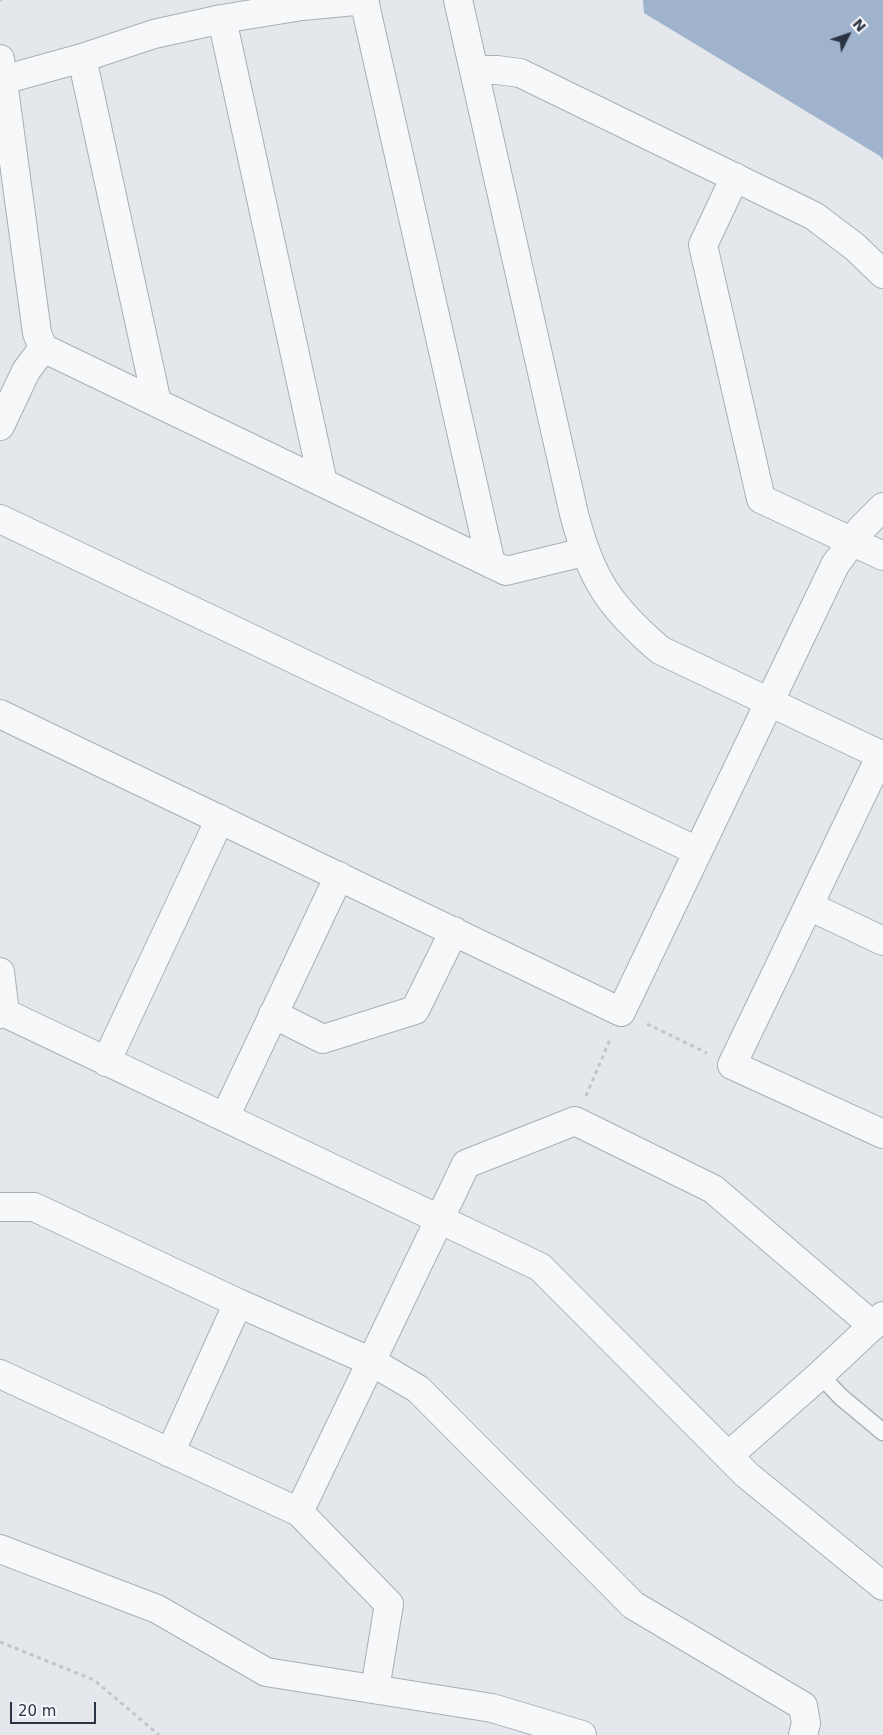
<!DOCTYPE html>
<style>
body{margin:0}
#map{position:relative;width:883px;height:1735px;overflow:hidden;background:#e4e7ec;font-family:"DejaVu Sans",sans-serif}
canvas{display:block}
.north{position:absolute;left:823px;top:10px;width:50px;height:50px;-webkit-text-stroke:4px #f4f6f9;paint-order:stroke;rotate:49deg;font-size:14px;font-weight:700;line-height:20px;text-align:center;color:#2b3445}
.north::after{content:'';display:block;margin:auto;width:18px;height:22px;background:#2b3445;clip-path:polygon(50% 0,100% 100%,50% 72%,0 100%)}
.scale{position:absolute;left:10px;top:1702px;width:86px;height:22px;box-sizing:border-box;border:2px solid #2b3445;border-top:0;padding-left:6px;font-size:15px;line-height:18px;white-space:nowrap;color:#2b3445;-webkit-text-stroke:4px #f4f6f9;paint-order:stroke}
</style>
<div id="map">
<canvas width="883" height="1735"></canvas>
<div class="north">N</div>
<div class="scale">20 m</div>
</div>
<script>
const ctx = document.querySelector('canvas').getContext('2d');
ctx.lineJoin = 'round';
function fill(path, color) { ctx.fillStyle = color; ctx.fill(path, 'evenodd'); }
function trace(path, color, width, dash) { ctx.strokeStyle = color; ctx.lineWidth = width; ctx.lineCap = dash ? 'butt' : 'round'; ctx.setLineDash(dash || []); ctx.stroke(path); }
const water = new Path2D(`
 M 643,0 L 883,0 L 883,160 L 880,156 L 644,13 Z`);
const path = new Path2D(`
 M 0,0 L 2,0
 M 647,1024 L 707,1053
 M 586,1096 L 611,1037
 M 0,1642 L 94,1680 L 159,1735`);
const lane = new Path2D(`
 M 820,1375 L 841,1397 L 883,1432`);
const street = new Path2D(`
 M 364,0 L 491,564
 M 458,0 L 574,514 C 591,579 609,606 660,650 L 883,756
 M 222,19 L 323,483
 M 82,58 L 157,403
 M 0,59 L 37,333 L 43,348 L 506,571 L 584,552
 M 474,70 L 497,70 L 520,73 L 814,216 L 855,247 L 883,274
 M 3,80 L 82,58 L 154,34 L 222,19 L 302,6 L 365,0
 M 735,177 L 703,245 L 761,499 L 883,556
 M 0,426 L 26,371 L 43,348
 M 0,519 L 697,851
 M 0,714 L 621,1012 L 835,565 L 861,529 L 883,507
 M 881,755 L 732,1065 L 883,1134
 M 809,906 L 883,941
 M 0,972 L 5,1013
 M 0,1014 L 5,1013 L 540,1267 L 747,1475 L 883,1586
 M 273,1014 L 323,1039 L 415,1010 L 454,931
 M 106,1062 L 220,819
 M 225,1117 L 339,876
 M 0,1207 L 34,1207 L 238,1303 L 372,1362 L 418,1389 L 633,1605 L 803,1706 L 806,1723 L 803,1735
 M 0,1374 L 299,1512 L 389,1604 L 375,1689
 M 170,1453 L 238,1303
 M 728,1456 L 820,1375 L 883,1316
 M 299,1512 L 466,1164 L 575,1121 L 713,1189 L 872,1325
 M 0,1549 L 157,1609 L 266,1672 L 492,1708 L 582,1735`);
fill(water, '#9fb4cc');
trace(lane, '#a9aeb7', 19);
trace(street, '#a9aeb7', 30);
trace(path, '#c2c5cb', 3, [4, 4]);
trace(lane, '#f7f8fa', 16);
trace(street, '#f7f8fa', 28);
</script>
